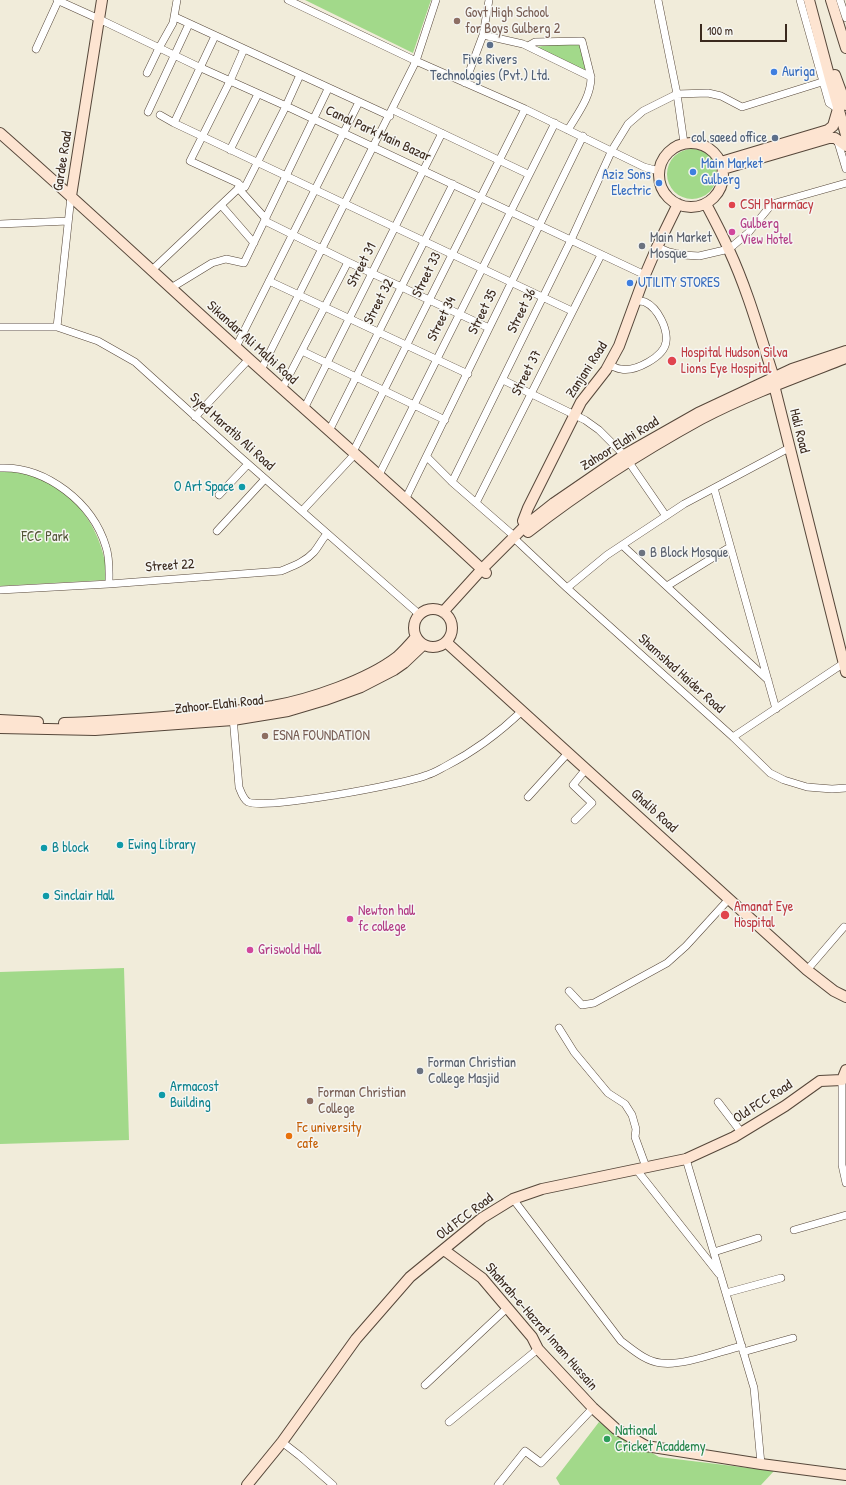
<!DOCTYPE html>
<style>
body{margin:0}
#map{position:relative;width:846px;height:1485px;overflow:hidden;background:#f1ecda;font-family:"Patrick Hand",sans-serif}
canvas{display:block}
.scale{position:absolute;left:700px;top:24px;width:87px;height:18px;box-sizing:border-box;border:2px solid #3b2a1e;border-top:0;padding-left:5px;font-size:12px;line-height:14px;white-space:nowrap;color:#3b2a1e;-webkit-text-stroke:3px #f6f6f2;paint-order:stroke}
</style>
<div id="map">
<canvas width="846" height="1485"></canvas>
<div class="scale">100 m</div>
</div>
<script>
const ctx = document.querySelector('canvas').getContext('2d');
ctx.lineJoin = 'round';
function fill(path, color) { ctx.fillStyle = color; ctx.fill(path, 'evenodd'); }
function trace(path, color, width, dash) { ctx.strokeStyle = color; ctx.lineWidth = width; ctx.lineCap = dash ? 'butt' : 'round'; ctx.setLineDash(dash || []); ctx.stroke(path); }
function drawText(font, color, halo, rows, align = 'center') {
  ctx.font = font + ' "Patrick Hand",sans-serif'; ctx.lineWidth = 3; ctx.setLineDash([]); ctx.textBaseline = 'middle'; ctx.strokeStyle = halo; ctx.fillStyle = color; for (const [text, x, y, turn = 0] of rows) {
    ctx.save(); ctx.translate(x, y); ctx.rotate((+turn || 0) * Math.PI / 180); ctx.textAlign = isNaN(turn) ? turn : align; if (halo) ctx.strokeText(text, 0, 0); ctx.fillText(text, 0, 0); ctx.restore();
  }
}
const green = new Path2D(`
 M 305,0 L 431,0 L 413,53 Z
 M 577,41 L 581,46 L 586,73 L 536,47 Z
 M667 174a25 25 0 1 1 50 0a25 25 0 1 1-50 0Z
 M 0,470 C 54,471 94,509 105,561 C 107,567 106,574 106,580 L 0,586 Z
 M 124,968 L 129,1140 L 0,1144 L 0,972 Z
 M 599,1422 L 659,1457 L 774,1471 L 761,1485 L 560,1485 L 556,1478 Z`);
const street = new Path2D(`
 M 57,0 L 99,19 L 199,67 L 286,106 L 645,275
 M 288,0 L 416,61 L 525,109 L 644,167 L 659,171
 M 658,0 L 677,94 L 684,143
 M 800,0 L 829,103 L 838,109
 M 840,0 L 846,18
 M 175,17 L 390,116
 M 483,35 L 523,44 L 591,77
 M 528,46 L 535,42 L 582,41 L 591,77 C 591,97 578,113 568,130
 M 36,49 L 58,1
 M 147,73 L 159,48 L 173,23 L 177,0
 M 465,83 L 483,35 L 489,0
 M 393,110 L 528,174
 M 148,112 L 189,24
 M 160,115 L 174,123 L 572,311
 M 174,123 L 215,36
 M 837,139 L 846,169
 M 230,150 L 258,94
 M 241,186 L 238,183 L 190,161 L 230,81 L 244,49
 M 238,188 L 266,219
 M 221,205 L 254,243
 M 265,221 L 348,262 L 489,328
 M 0,224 L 68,221
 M 657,247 L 669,252 L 683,255 L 699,256 L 729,249 L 748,233 L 772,204 L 846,183
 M 151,271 L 241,186 L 245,187 L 286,106 L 300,75
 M 269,281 L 468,374
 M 171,288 L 212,263 L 226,259 L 244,263 L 328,89
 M 0,327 L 57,327 L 98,341 L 135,362 L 238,455 L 420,615
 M 57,327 L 71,196
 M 236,347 L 359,102
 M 302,351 L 445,420
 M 609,365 C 613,366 617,369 621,369 C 635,372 664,357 666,342 C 668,329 658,308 645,302 C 643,301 639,301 636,301
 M 261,370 L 416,61 L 436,0
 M 503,380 L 585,420 L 599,430 L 624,455 L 666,516
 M 282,389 L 348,262
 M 304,409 L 442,133
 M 195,417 L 249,359
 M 329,431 L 453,184
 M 353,452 L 525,109
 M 427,457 L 452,482 L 514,536
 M 0,468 C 46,466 93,503 106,547 C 110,559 109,571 109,584
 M 379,475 L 555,123
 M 452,482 L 571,240 L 612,150 L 628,124 L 643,111 L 677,94 L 708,93 L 721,96 L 742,107 L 822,82
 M 714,488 L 776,709
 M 219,495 L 248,464
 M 406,498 L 583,136
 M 476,503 L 601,255
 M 302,511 L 355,454
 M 217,531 L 265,479
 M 517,541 L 567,588 L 733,737 L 770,773 L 784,780 L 807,787 L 832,789 L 846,788
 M 622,545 L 768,680
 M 667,586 L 730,547
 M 567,588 L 607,555 L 684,504 L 789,448
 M 0,590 L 109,584 L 281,571 C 293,566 305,562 314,552 C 319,546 322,539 327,534
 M 233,717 L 239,787 C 241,792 243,799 248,802 C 265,810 406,784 427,775 C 434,773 440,769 446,766 C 475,751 499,733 522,711
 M 733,737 L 844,663
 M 528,797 L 568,753
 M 575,820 L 592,803 L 573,785 L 586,769
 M 807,970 L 844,927
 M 569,991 L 582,1005 L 594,1003 L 667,963 L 686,946 L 728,900
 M 559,1028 L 574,1052 L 608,1093 L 625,1104 L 632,1115 L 636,1129 L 635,1137 L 646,1167
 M 842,1080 L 842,1165 L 846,1183
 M 718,1102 L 741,1132
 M 686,1159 L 754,1388 L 761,1464
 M 636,1169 L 719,1274
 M 513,1199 L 621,1341 C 632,1349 646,1362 661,1363 C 684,1366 718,1352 742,1346
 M 794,1230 L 846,1215
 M 714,1252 L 758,1238
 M 726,1293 L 781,1278
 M 743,1352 L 793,1338
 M 425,1385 L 507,1308
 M 449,1422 L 538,1349
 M 282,1442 L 300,1456 L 333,1485
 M 498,1485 L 525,1451 L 541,1463 L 593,1408`);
const secondary = new Path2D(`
 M 809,0 L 830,79 L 846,135
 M 831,0 L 846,48
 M 835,75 L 846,105
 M 0,133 C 84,207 166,284 249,359 C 328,430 408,500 486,573
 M659 175a32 32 0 1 1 64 0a32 32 0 1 1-64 0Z
 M 721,162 L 828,130 L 833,126 L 838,109
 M 723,169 L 829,138 L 835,138 L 846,146
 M 71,196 L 102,0
 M 706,204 C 714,219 722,234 729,250 C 748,291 760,335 774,378 L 774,385 L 846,672
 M 525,526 L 523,521 L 528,508 L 581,402 L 606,370 L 619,346 L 645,275 L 657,247 L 678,204
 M 528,532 C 582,490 641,452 701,419 C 747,395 797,377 846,358
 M414 628a19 19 0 1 1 38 0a19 19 0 1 1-38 0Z
 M 443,612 L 482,569 L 525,526 L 554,503 L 624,455 L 698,413 L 792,369 L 846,351
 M 446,642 L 807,970 L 834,991 L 846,997
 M 0,720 L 38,722
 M 64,723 C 102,722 139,719 176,716 C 209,713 241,711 273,706 C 311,699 367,680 397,657 C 404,651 410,644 416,637
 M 0,728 L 95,730 L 233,720 L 288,711 L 325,700 L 361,687 L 394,670 L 404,663 L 423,645
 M 444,1250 L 482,1278 L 532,1337 L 538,1349 L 593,1408 L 616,1429 L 646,1446 L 761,1464 L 846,1475
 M 247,1485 L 282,1442 L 356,1339 L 410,1277 L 482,1218 L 513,1199 L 542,1189 L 686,1159 L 734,1137 L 785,1106 L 820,1081 L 842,1080 L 846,1070`);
const markers = [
 [457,21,4,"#8d6e63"],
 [490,45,4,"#5c6f8a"],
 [774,72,4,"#3f7fe0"],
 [775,138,4,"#5c6f8a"],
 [693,172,4,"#3f7fe0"],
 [659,183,4,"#3f7fe0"],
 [732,205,4,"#e0444e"],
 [732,232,4,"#d1479c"],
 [642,246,4,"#6b7280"],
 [630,283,4,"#3f7fe0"],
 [672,361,5,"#e0444e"],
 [242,487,4,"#0f9aa8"],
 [642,553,4,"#6b7280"],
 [265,736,4,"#8d6e63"],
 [120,845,4,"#0f9aa8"],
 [44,848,4,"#0f9aa8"],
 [46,896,4,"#0f9aa8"],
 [725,915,5,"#e0444e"],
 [350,919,4,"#d1479c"],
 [250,950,4,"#d1479c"],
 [420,1071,4,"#6b7280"],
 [162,1095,4,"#0f9aa8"],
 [310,1101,4,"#8d6e63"],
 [289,1136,4,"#e8710a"],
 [607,1439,4,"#2e9e5b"]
];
const educationNames = [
 ["Govt High School",465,13],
 ["for Boys Gulberg 2",465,29],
 ["ESNA FOUNDATION",273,736],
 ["Forman Christian",318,1093],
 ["College",318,1109]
];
const serviceNames = [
 ["Five Rivers",490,60],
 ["Technologies (Pvt.) Ltd.",490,76],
 ["col saeed office",767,138,"right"]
];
const shopNames = [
 ["Auriga",782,72],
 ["Main Market",701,164],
 ["Gulberg",701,180],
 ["Aziz Sons",651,175,"right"],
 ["Electric",651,191,"right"],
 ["UTILITY STORES",638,283]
];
const streetNames = [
 ["Canal Park Main Bazar",378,134,25],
 ["Gardee Road",63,161,-81],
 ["Street 31",362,265,-63],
 ["Street 33",427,275,-64],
 ["Street 32",379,302,-63],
 ["Street 36",522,311,-64],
 ["Street 35",483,312,-64],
 ["Street 34",442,319,-64],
 ["Sikandar Ali Malhi Road",252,343,42],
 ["Zanjani Road",587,370,-57],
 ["Street 37",527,373,-63],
 ["Hali Road",799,431,76],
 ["Syed Maratib Ali Road",232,432,42],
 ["Zahoor Elahi Road",620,444,-32],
 ["Street 22",170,566,-4],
 ["Shamshad Haider Road",681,674,42],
 ["Zahoor Elahi Road",219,705,-6],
 ["Ghalib Road",654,811,42],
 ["Old FCC Road",763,1102,-33],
 ["Old FCC Road",465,1217,-37],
 ["Shahrah-e-Hazrat Imam Hussain",541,1327,49]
];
const healthNames = [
 ["CSH Pharmacy",740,205],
 ["Hospital Hudson Silva",681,353],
 ["Lions Eye Hospital",681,369],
 ["Amanat Eye",734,907],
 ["Hospital",734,923]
];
const hotelNames = [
 ["Gulberg",740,224],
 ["View Hotel",740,240],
 ["Newton hall",358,911],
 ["fc college",358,927],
 ["Griswold Hall",258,950]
];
const worshipNames = [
 ["Main Market",650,238],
 ["Mosque",650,254],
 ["B Block Mosque",650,553],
 ["Forman Christian",428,1063],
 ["College Masjid",428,1079]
];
const cultureNames = [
 ["O Art Space",234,487,"right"],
 ["Ewing Library",128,845],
 ["B block",52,848],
 ["Sinclair Hall",54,896],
 ["Armacost",170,1087],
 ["Building",170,1103]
];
const parkNames = [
 ["FCC Park",45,537]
];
const foodNames = [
 ["Fc university",297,1128],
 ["cafe",297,1144]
];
const leisureNames = [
 ["National",615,1431],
 ["Cricket Acaddemy",615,1447]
];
fill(green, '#a2d98a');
trace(street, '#56473a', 8);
trace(secondary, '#56473a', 12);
trace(street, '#fff', 7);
trace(secondary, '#fde4d1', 10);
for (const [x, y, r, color] of markers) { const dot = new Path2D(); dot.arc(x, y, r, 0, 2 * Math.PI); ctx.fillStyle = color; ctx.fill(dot); trace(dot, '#f6f6f2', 1.5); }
drawText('14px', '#785e54', '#f6f6f2', educationNames, 'left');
drawText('14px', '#4e5e75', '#f6f6f2', serviceNames);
drawText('14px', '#366cbe', '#f6f6f2', shopNames, 'left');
drawText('14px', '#3b2a1e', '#f6f6f2', streetNames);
drawText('14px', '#be3a42', '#f6f6f2', healthNames, 'left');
drawText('14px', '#b23c85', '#f6f6f2', hotelNames, 'left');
drawText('14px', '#5b616d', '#f6f6f2', worshipNames, 'left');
drawText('14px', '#0d838f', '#f6f6f2', cultureNames, 'left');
drawText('14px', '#555639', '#f6f6f2', parkNames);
drawText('14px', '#c56008', '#f6f6f2', foodNames, 'left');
drawText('14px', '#27864d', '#f6f6f2', leisureNames, 'left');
</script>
